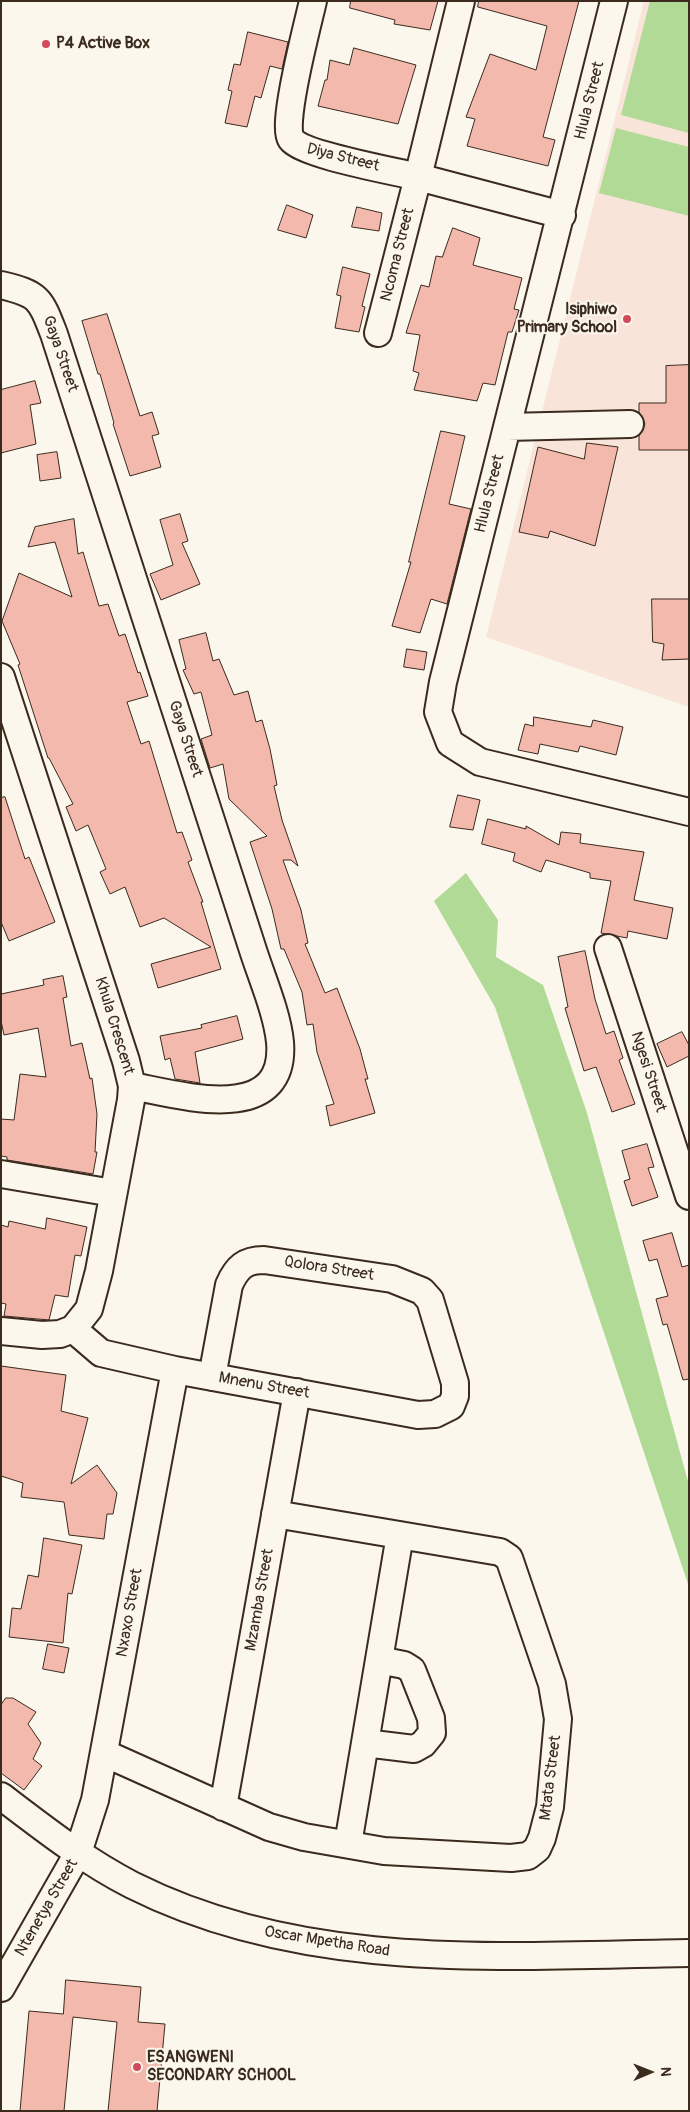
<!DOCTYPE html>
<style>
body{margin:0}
#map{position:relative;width:690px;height:2112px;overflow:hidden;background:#fbf7ec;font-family:Pangolin,sans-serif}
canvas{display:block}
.frame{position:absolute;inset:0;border:2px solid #3b2a1e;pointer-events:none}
.north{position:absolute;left:625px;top:2047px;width:50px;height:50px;-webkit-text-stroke:4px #fbf7ec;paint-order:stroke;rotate:89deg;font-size:14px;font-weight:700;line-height:20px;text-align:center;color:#3b2a1e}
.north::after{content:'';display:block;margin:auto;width:18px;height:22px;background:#3b2a1e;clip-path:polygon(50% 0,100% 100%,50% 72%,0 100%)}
</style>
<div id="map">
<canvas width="690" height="2112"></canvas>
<div class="frame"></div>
<div class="north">N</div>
</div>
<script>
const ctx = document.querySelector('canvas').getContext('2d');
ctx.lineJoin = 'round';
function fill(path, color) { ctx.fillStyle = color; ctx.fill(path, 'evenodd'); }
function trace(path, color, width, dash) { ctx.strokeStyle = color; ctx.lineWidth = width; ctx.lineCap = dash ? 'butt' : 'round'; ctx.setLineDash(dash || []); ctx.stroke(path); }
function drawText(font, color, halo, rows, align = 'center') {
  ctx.font = font + ' Pangolin,sans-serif'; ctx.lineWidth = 4; ctx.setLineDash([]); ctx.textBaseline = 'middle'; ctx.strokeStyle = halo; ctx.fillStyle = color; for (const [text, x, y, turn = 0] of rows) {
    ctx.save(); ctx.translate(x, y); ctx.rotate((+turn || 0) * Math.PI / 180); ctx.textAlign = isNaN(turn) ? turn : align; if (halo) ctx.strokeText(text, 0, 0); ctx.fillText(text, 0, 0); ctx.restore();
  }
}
const built = new Path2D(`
 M 644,1 L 689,1 L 689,707 L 486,637 Z`);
const green = new Path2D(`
 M 650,1 L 689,1 L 689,133 L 621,115 Z
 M 616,128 L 689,147 L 689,216 L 599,193 Z
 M 466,873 L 498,920 L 496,957 L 543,985 L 587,1113 L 689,1485 L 689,1587 L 495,1007 L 434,901 Z`);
const building = new Path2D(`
 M 351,1 L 438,1 L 430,30 L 394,24 L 395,20 L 350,8 Z
 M 479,1 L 579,1 L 543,137 L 555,140 L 548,166 L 467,146 L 475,119 L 466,117 L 490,54 L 536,70 L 547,26 L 478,7 Z
 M 248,32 L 288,42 L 282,69 L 270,66 L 261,98 L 255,96 L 247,127 L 225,123 L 232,91 L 228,90 L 234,64 L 240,65 Z
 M 354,48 L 416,65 L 398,124 L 318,106 L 325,80 L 327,80 L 330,60 L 349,65 Z
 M 287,205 L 313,215 L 306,238 L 278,230 Z
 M 357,207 L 382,213 L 379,231 L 352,227 Z
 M 453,228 L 480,238 L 473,265 L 522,278 L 514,309 L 519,310 L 512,332 L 508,332 L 495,385 L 483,383 L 477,401 L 414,390 L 419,373 L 413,371 L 420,335 L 406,333 L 421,285 L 429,287 L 436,256 L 442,257 Z
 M 343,267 L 370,274 L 362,306 L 365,307 L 359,332 L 335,328 L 341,296 L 337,295 Z
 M 107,314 L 140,416 L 152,412 L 159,434 L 152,436 L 161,467 L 130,476 L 113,424 L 114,423 L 100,374 L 98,374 L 82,321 Z
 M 689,365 L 689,450 L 639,450 L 639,436 L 645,424 L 639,412 L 639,403 L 666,403 L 666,366 Z
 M 35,381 L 41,403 L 30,405 L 36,444 L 1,453 L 1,390 Z
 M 441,431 L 465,436 L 449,504 L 471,509 L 447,604 L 431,599 L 420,633 L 392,626 L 411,562 L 409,562 Z
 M 587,443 L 618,447 L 595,546 L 550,531 L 548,538 L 519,532 L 538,447 L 584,459 Z
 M 57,452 L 61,478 L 40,481 L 37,455 Z
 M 180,514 L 188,541 L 182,543 L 200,584 L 161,600 L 150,574 L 173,565 L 160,520 Z
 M 74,519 L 78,554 L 83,552 L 99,606 L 108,604 L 119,636 L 125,634 L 138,673 L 140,672 L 148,696 L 127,702 L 141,744 L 149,741 L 177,833 L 182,832 L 192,860 L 188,862 L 203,902 L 201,902 L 221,969 L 158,988 L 151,964 L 211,947 L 164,918 L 140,927 L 125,887 L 110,894 L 100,872 L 106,869 L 88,825 L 76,831 L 66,807 L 73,804 L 49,758 L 48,758 L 18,665 L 20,664 L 2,621 L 19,573 L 72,597 L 55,542 L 28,547 L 35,527 Z
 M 652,599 L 689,599 L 689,659 L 662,660 L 664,644 L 653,642 Z
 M 206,633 L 213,661 L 219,659 L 234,695 L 248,691 L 256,722 L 262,720 L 270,749 L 277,785 L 274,786 L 282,820 L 298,866 L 291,860 L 283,860 L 301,910 L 308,943 L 305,944 L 325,993 L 337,988 L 360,1049 L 368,1079 L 365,1079 L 375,1113 L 330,1126 L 326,1106 L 334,1104 L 317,1052 L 313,1024 L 307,1025 L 302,992 L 284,949 L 281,949 L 272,909 L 250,842 L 267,836 L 229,799 L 223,764 L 210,768 L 201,739 L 212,735 L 201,692 L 194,694 L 183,670 L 186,669 L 179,640 Z
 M 407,649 L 427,652 L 424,670 L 404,667 Z
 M 534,717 L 591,727 L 593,720 L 623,727 L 616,755 L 580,746 L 578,752 L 540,744 L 538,754 L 518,750 L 525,724 L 533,726 Z
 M 458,795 L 480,800 L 473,830 L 450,827 Z
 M 5,797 L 25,859 L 29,857 L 55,922 L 9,941 L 1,922 L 1,798 Z
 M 488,819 L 526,829 L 526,826 L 559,845 L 561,832 L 581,834 L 580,843 L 644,852 L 634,900 L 673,908 L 667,939 L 628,931 L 627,938 L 601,933 L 611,881 L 590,878 L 590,873 L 546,860 L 541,872 L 513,861 L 515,853 L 482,844 Z
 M 585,951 L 595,999 L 606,1034 L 614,1031 L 623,1058 L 619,1060 L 635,1104 L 612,1112 L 596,1067 L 584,1071 L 565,1008 L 568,1007 L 558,957 Z
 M 63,976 L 67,997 L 63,998 L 71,1046 L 82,1043 L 90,1079 L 92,1078 L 97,1114 L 95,1152 L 97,1152 L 93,1174 L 7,1160 L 7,1157 L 1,1156 L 1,1119 L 14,1120 L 20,1074 L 46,1077 L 38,1028 L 4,1035 L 1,1021 L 1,994 L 44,985 L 43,980 Z
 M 237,1016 L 243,1039 L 195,1052 L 200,1083 L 175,1079 L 170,1058 L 165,1060 L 160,1036 L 202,1028 L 201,1025 Z
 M 682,1032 L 689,1045 L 689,1056 L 667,1067 L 657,1044 Z
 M 647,1144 L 654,1167 L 648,1168 L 658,1197 L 632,1206 L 624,1181 L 630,1179 L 622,1151 Z
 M 47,1218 L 87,1227 L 81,1256 L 75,1255 L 68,1297 L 55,1295 L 49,1320 L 4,1316 L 6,1304 L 1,1303 L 1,1225 L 8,1227 L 9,1221 L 45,1229 Z
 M 672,1233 L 682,1267 L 689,1265 L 689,1379 L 683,1380 L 667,1324 L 663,1325 L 656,1299 L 668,1296 L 657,1259 L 649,1261 L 643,1241 Z
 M 1,1366 L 66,1375 L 61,1411 L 88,1418 L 71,1484 L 97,1465 L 117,1493 L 113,1514 L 107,1514 L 104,1539 L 69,1535 L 64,1502 L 21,1497 L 23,1483 L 1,1476 Z
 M 44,1538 L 82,1545 L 72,1594 L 68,1593 L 63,1643 L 9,1637 L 12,1608 L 21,1609 L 28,1575 L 38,1577 Z
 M 48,1644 L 69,1648 L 64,1673 L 43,1669 Z
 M 6,1698 L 13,1698 L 36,1712 L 28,1724 L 41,1743 L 33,1759 L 42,1766 L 24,1790 L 1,1773 L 1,1705 Z
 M 66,1980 L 141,1987 L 138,2022 L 165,2024 L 157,2111 L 108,2111 L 117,2022 L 73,2017 L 64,2111 L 20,2111 L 29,2011 L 63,2014 Z`);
const minor = new Path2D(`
 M 313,1 C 308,23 281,125 291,139 C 302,155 395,171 418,177 L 461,1
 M 614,1 L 443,682 L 438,712 L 450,743 L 480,762 L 689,812
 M 1,285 C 39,294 40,298 54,334 L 252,947 C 261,976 277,1012 280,1042 C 287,1127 180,1095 132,1086
 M 378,333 L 418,177 L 562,215
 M 507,427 L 630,424
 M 1,677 L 126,1061 L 132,1086 L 131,1100 L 99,1271 L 89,1309 L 73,1329 L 60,1334 L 42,1335 L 1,1331
 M 608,948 L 689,1196
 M 1,1174 L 113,1193
 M 73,1329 L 101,1353 L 175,1370 L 418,1415 L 435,1414 L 451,1406 L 455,1396 L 455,1383 L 430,1300 L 422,1291 L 392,1279 L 264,1260 C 245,1260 237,1267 229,1285 L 212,1377
 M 365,1743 L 414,1749 L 423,1744 L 432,1733 L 431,1718 L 412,1670 L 404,1665 L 379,1660
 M 104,1753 L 269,1827 L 304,1837 L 384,1851 L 511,1858 L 528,1856 L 537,1849 L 542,1838 L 550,1807 L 558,1719 L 552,1684 L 509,1558 L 500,1552 L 275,1514
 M 1,1796 C 43,1828 85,1861 132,1885 C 305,1972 502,1956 689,1953
 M 223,1807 L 297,1392
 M 348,1844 L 400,1535
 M 1,1988 L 78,1853 L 95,1800 L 175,1370`);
const markers = [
 [46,44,5,"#d1495b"],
 [627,319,5,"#d1495b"],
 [137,2067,5,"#d1495b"]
];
const poiNames = [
 ["P4 Active Box",56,44],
 ["Isiphiwo",617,310,"right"],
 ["Primary School",617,328,"right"],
 ["ESANGWENI",147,2058],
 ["SECONDARY SCHOOL",147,2076]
];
const streetNames = [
 ["Hlula Street",590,101,-76],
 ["Diya Street",343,158,14],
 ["Ncoma Street",398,255,-76],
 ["Gaya Street",60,354,71],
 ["Hlula Street",490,494,-76],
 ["Gaya Street",185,739,72],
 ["Khula Crescent",114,1026,73],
 ["Ngesi Street",648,1072,72],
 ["Qolora Street",329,1269,9],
 ["Mnenu Street",264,1386,10],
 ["Mzamba Street",260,1600,-80],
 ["Nxaxo Street",130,1613,-80],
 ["Mtata Street",551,1778,-83],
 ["Ntenetya Street",47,1908,-60],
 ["Oscar Mpetha Road",327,1942,9]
];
fill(built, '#f9e4d9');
fill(green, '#b1da96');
fill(building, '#f3b9ac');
trace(building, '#3b2a1e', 1);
trace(minor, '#3b2a1e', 30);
trace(minor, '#fbf7ec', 26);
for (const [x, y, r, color] of markers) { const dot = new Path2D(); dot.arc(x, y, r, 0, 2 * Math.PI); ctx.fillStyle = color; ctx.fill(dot); trace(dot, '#fbf7ec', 2); }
drawText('bold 16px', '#3b2a1e', '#fbf7ec', poiNames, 'left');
drawText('16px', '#3b2a1e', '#fbf7ec', streetNames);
</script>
